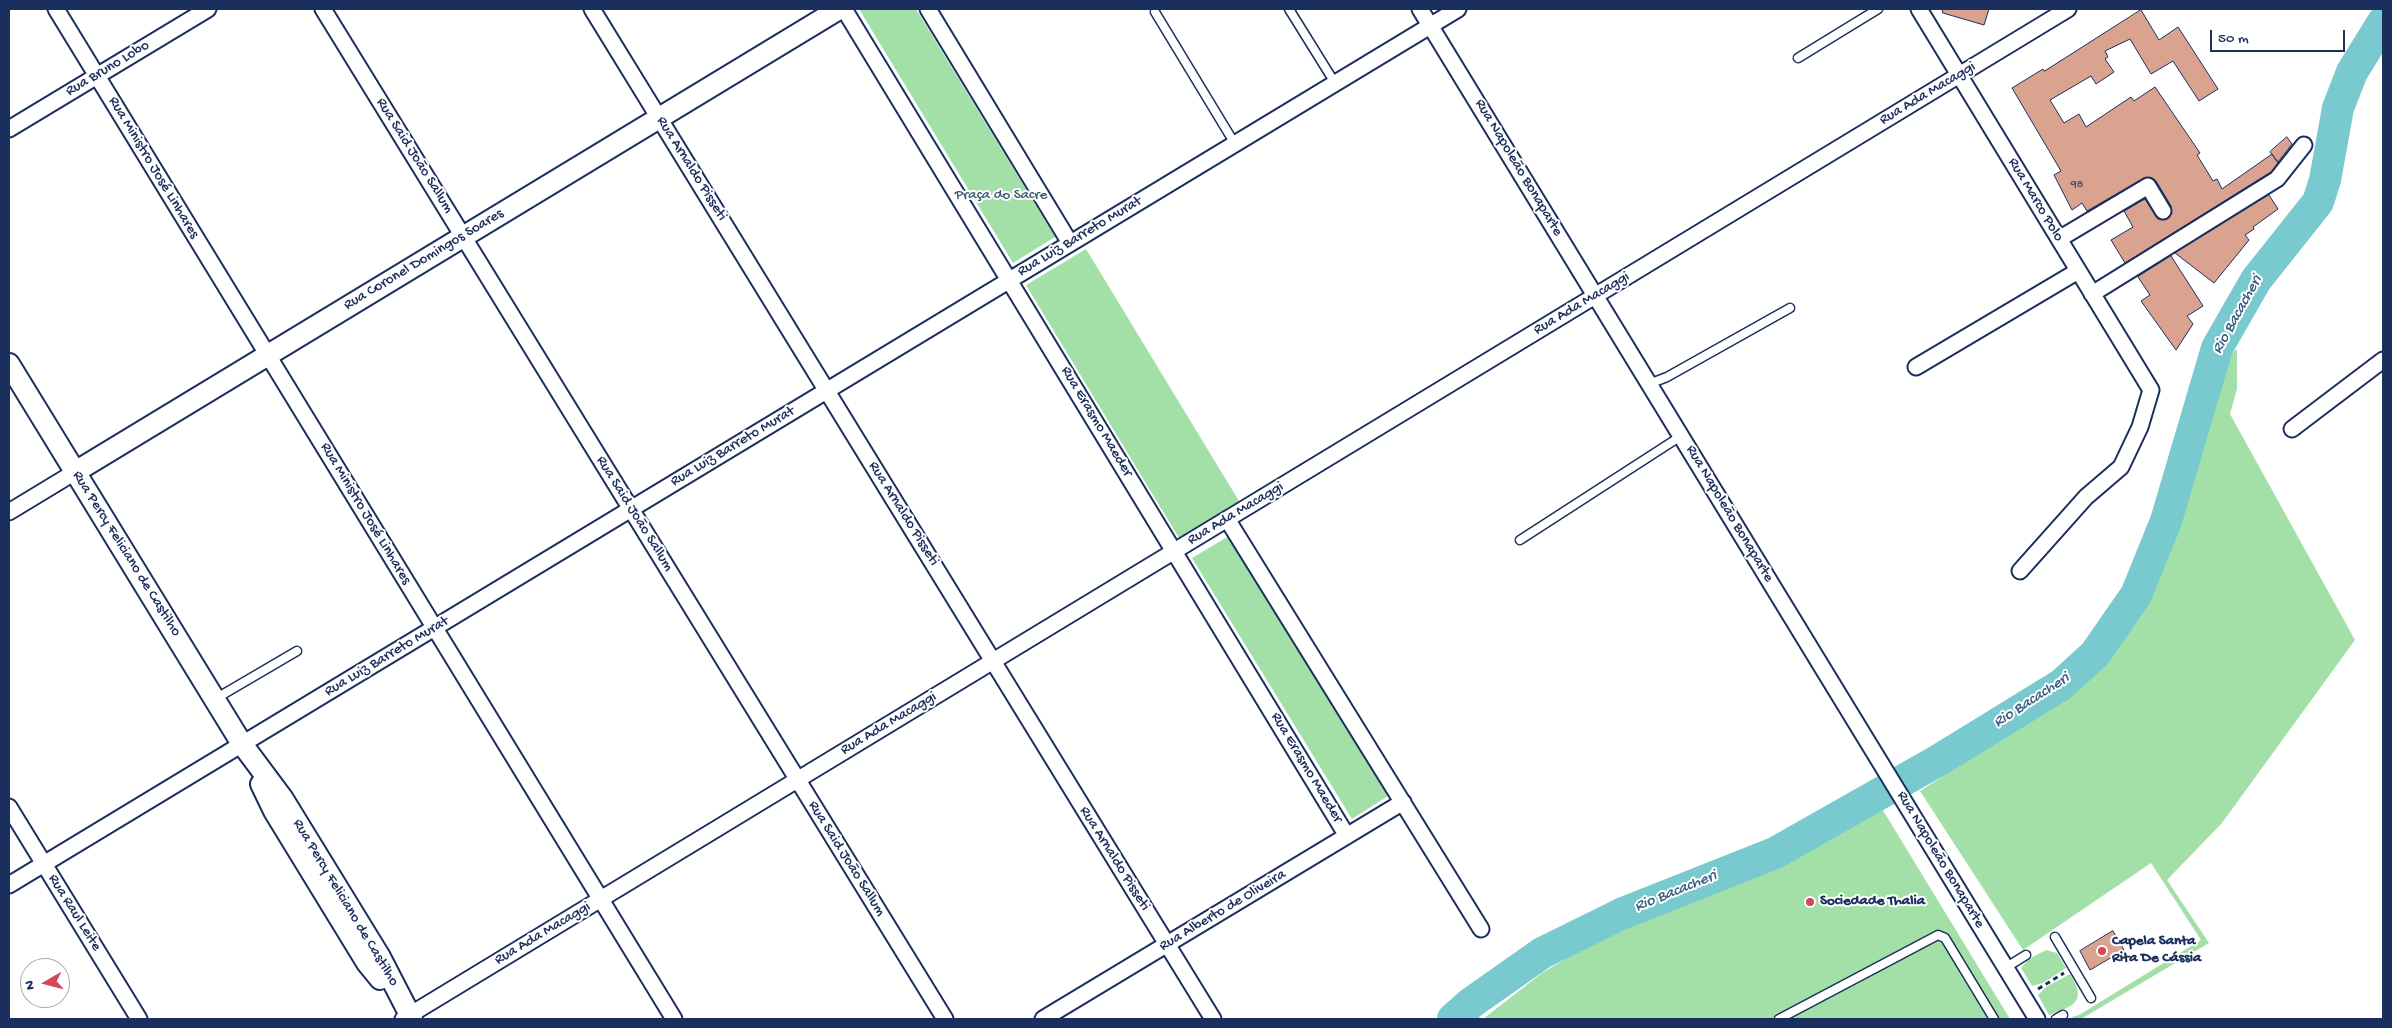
<!DOCTYPE html>
<meta charset="utf-8">
<style>
body{margin:0}
#map{position:relative;width:2392px;height:1028px;overflow:hidden;background:#fff;font-family:"Gochi Hand",sans-serif}
canvas{display:block}
.frame{position:absolute;inset:0;border:10px solid #1b2f5e;pointer-events:none}
.north{position:absolute;left:20px;top:958px;width:50px;height:50px;box-sizing:border-box;background:#fff;border:1px solid #a4acbf;border-radius:50%;rotate:262deg;font-size:14px;font-weight:700;line-height:20px;text-align:center;color:#1b2f5e}
.north::after{content:'';display:block;margin:auto;width:18px;height:22px;background:#d1495b;clip-path:polygon(50% 0,100% 100%,50% 72%,0 100%)}
.scale{position:absolute;left:2210px;top:30px;width:135px;height:22px;box-sizing:border-box;border:2px solid #1b2f5e;border-top:0;padding-left:6px;font-size:15px;line-height:18px;white-space:nowrap;color:#1b2f5e;-webkit-text-stroke:4px #fff;paint-order:stroke}
</style>
<div id="map">
<canvas width="2392" height="1028"></canvas>
<div class="frame"></div>
<div class="north">N</div>
<div class="scale">50 m</div>
</div>
<script>
const ctx = document.querySelector('canvas').getContext('2d');
ctx.lineJoin = 'round';
function fill(path, color) { ctx.fillStyle = color; ctx.fill(path, 'evenodd'); }
function trace(path, color, width, dash) { ctx.strokeStyle = color; ctx.lineWidth = width; ctx.lineCap = dash ? 'butt' : 'round'; ctx.setLineDash(dash || []); ctx.stroke(path); }
function drawText(font, color, halo, rows, align = 'center') {
  ctx.font = font + ' "Gochi Hand",sans-serif'; ctx.lineWidth = 4; ctx.setLineDash([]); ctx.textBaseline = 'middle'; ctx.strokeStyle = halo; ctx.fillStyle = color; for (const [text, x, y, turn = 0] of rows) {
    ctx.save(); ctx.translate(x, y); ctx.rotate((+turn || 0) * Math.PI / 180); ctx.textAlign = isNaN(turn) ? turn : align; if (halo) ctx.strokeText(text, 0, 0); ctx.fillText(text, 0, 0); ctx.restore();
  }
}
const green = new Path2D(`
 M 859,9 L 916,9 L 1055,237 L 1013,263 Z
 M 1086,249 L 1239,501 L 1179,538 L 1026,285 Z
 M 2237,349 L 2237,389 L 2230,414 L 2355,640 L 2222,823 L 2167,880 L 2209,943 L 2081,1019 L 2073,1019 L 2072,1017 L 2079,1015 L 2201,940 L 2151,863 L 2023,950 L 1920,791 L 2068,696 L 2167,539 L 2217,365 Z
 M 1229,536 L 1388,796 L 1352,819 L 1192,558 Z
 M 1881,807 L 2010,1019 L 1483,1019 L 1542,973 L 1632,919 L 1732,885 L 1804,850 Z
 M 2046,950 L 2057,953 L 2066,968 L 2043,983 L 2032,986 L 2021,968 L 2029,959 Z
 M 2070,974 C 2087,1001 2075,1006 2049,1015 L 2038,995 L 2046,987 Z`);
const river = new Path2D(`
 M 1453,1019 L 1471,1003 L 1542,953 L 1621,914 L 1775,853 L 1939,760 L 2061,685 L 2095,654 L 2136,595 L 2166,521 L 2217,348 L 2256,280 L 2318,202 L 2325,180 L 2338,108 L 2352,72 L 2383,22`);
const building = new Path2D(`
 M 1943,9 L 1989,9 L 1984,25 L 1943,13 Z
 M 2141,10 L 2159,40 L 2178,27 L 2218,89 L 2199,101 L 2173,61 L 2151,74 L 2130,39 L 2105,51 L 2108,57 L 2105,59 L 2114,72 L 2096,84 L 2091,76 L 2050,100 L 2064,123 L 2079,114 L 2086,127 L 2131,97 L 2134,101 L 2155,87 L 2200,153 L 2197,155 L 2213,181 L 2217,179 L 2222,189 L 2272,154 L 2278,163 L 2271,172 L 2125,263 L 2111,240 L 2133,227 L 2124,211 L 2145,199 L 2158,219 L 2167,219 L 2171,215 L 2171,206 L 2156,181 L 2152,178 L 2144,178 L 2087,211 L 2082,203 L 2072,210 L 2054,175 L 2061,171 L 2012,88 L 2043,69 L 2044,71 Z
 M 2287,137 L 2292,144 L 2278,162 L 2270,152 Z
 M 2269,195 L 2278,209 L 2253,227 L 2254,229 L 2245,235 L 2249,240 L 2214,283 L 2175,253 Z
 M 2171,256 L 2203,306 L 2187,316 L 2193,324 L 2176,350 L 2141,301 L 2150,295 L 2138,277 Z
 M 2113,931 L 2124,950 L 2090,970 L 2080,951 Z`);
const path = new Path2D(`
 M 2038,989 L 2064,973`);
const lane = new Path2D(`
 M 1289,9 L 1335,83
 M 1155,12 L 1235,144
 M 1798,58 L 1878,9
 M 1649,384 L 1667,377 L 1790,308
 M 1520,540 L 1681,436
 M 215,699 L 297,651
 M 2055,937 L 2091,998
 M 2005,968 L 2026,955
 M 1779,1019 L 1938,935 L 1945,938 L 1994,1019
 M 2056,1019 L 2063,1015`);
const street = new Path2D(`
 M 56,9 L 674,1019
 M 323,9 L 945,1019
 M 592,9 L 1213,1019
 M 844,9 L 1347,836
 M 928,9 L 1070,243
 M 1420,9 L 2037,1019
 M 1919,9 L 2151,390 L 2140,427 L 2121,467 L 2086,497 L 2020,571
 M 9,129 L 208,9
 M 2059,239 L 2148,186 L 2163,211
 M 2092,294 L 2277,179 L 2304,145
 M 1916,367 L 2078,271
 M 2292,429 L 2383,360
 M 9,512 L 75,472
 M 1227,519 L 1481,929
 M 9,807 L 139,1019
 M 9,885 L 1458,9
 M 403,1019 L 2068,9
 M 1043,1019 L 1403,802`);
const secondary = new Path2D(`
 M 9,364 L 242,744 L 283,799 L 380,957 L 412,1019
 M 75,472 L 839,9
 M 261,784 L 274,811 L 367,963 L 380,979`);
const markers = [
 [1810,902,5,"#d1495b"],
 [2102,951,5,"#d1495b"]
];
const numberNames = [
 ["98",2077,185]
];
const streetNames = [
 ["Rua Bruno Lobo",108,69,-31],
 ["Rua Ada Macaggi",1928,94,-31],
 ["Rua Said João Sallum",414,156,58],
 ["Rua Ministro José Linhares",153,168,59],
 ["Rua Napoleão Bonaparte",1518,168,59],
 ["Rua Arnaldo Pisseti",691,169,58],
 ["Rua Marco Polo",2035,200,59],
 ["Rua Luiz Barreto Murat",1080,237,-31],
 ["Rua Coronel Domingos Soares",424,260,-31],
 ["Rua Ada Macaggi",1582,304,-31],
 ["Rua Erasmo Maeder",1096,422,59],
 ["Rua Luiz Barreto Murat",733,447,-31],
 ["Rua Ministro José Linhares",365,514,59],
 ["Rua Said João Sallum",634,514,58],
 ["Rua Arnaldo Pisseti",903,514,58],
 ["Rua Ada Macaggi",1236,514,-31],
 ["Rua Napoleão Bonaparte",1729,514,59],
 ["Rua Percy Feliciano de Castilho",126,554,58],
 ["Rua Luiz Barreto Murat",387,657,-31],
 ["Rua Ada Macaggi",889,724,-31],
 ["Rua Erasmo Maeder",1306,768,59],
 ["Rua Said João Sallum",846,859,58],
 ["Rua Arnaldo Pisseti",1114,859,58],
 ["Rua Napoleão Bonaparte",1940,860,59],
 ["Rua Percy Feliciano de Castilho",345,903,59],
 ["Rua Alberto de Oliveira",1223,911,-31],
 ["Rua Raul Leite",74,913,58],
 ["Rua Ada Macaggi",543,934,-31]
];
const parkNames = [
 ["Praça do Sacre",1001,196]
];
const poiNames = [
 ["Sociedade Thalia",1820,902],
 ["Capela Santa",2112,942],
 ["Rita De Cássia",2112,959]
];
const waterNames = [
 ["Rio Bacacheri",2238,315,-61],
 ["Rio Bacacheri",2032,701,-33],
 ["Rio Bacacheri",1676,892,-22]
];
fill(green, '#a3e0a7');
trace(river, '#79cacf', 32);
fill(building, '#d9a390');
trace(building, '#1b2f5e', 1);
trace(lane, '#1b2f5e', 11);
trace(street, '#1b2f5e', 19);
trace(secondary, '#1b2f5e', 24);
trace(path, '#1b2f5e', 3, [5, 4]);
trace(lane, '#fff', 8);
trace(street, '#fff', 15);
trace(secondary, '#fff', 20);
for (const [x, y, r, color] of markers) { const dot = new Path2D(); dot.arc(x, y, r, 0, 2 * Math.PI); ctx.fillStyle = color; ctx.fill(dot); trace(dot, '#fff', 2); }
drawText('12px', '#4a4c6a', null, numberNames);
drawText('15px', '#1b2f5e', '#fff', streetNames);
drawText('15px', '#3d5b70', '#fff', parkNames);
drawText('bold 15px', '#1b2f5e', '#fff', poiNames, 'left');
drawText('italic 16px', '#375e80', '#fff', waterNames);
</script>
